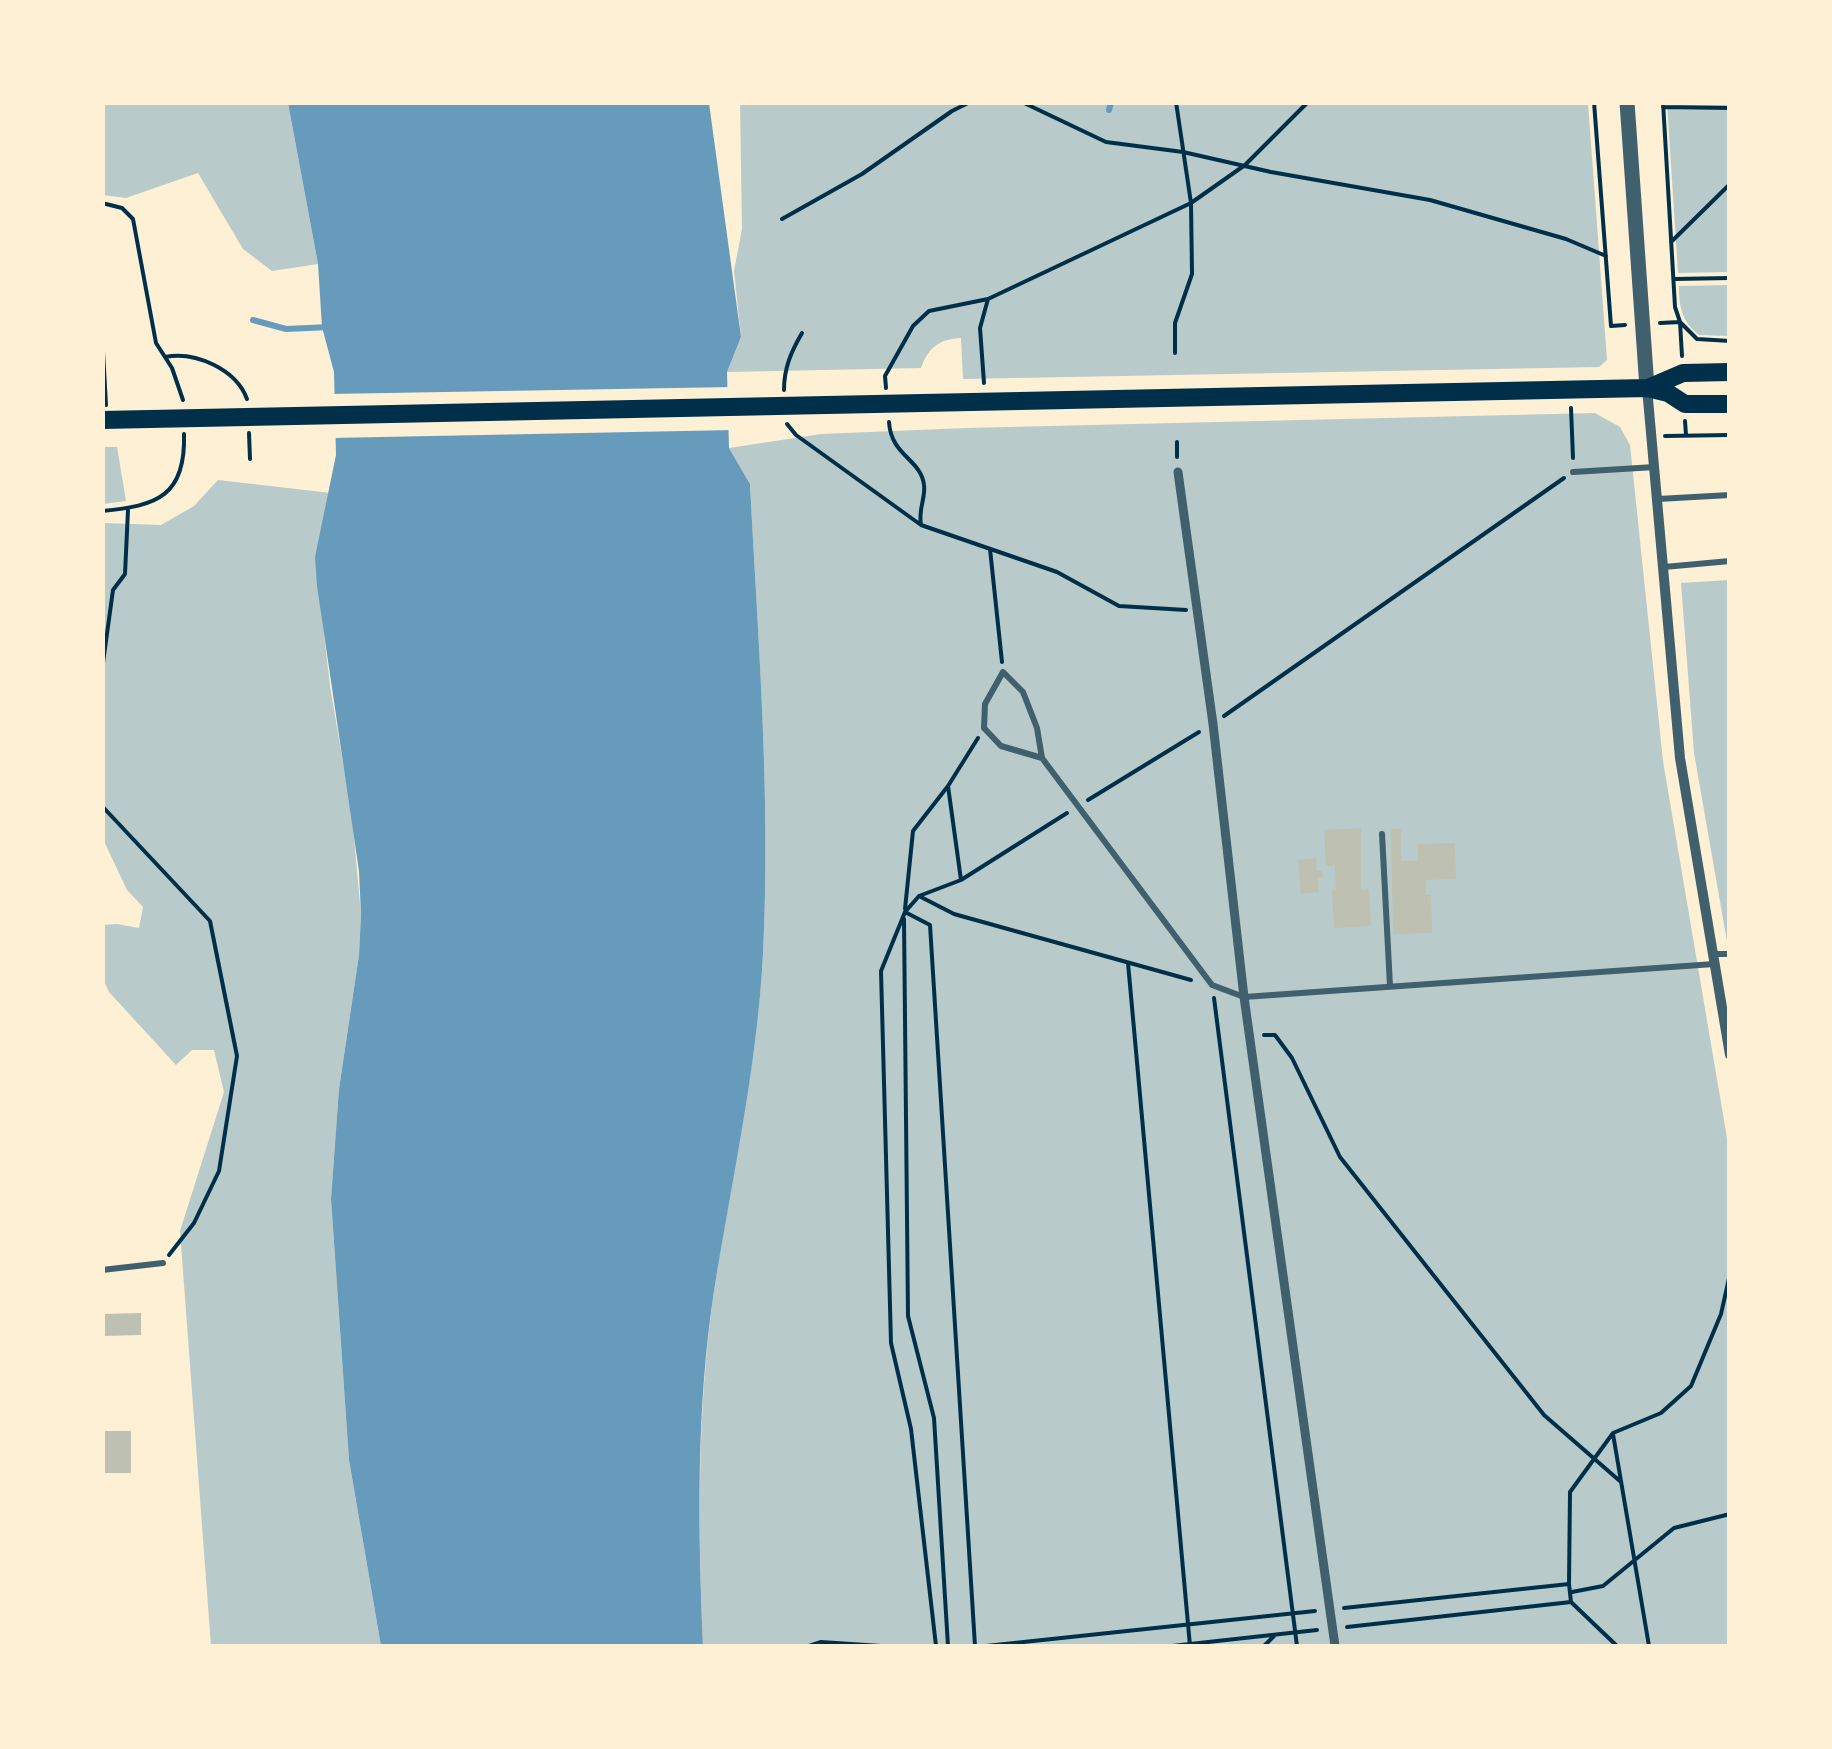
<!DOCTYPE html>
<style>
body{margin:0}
#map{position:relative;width:1832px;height:1749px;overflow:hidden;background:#fdf0d5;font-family:"DM Sans",sans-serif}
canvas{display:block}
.frame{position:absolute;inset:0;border:105px solid #fdf0d5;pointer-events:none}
</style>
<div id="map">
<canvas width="1832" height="1749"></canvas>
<div class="frame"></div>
</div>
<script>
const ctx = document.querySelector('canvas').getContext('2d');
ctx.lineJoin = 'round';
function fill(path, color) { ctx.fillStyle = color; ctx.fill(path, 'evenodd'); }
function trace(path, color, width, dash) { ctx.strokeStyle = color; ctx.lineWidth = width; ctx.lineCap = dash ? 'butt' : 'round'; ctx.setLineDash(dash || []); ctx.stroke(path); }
const green = new Path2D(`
 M 103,103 L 288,103 L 318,264 L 272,271 L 243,249 L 198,173 L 126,198 L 103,195 Z
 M 740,103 L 1588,103 L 1607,360 L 1599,367 L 963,379 L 961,338 C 939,339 928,348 921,368 L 727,372 L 741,337 L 734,271 L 742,229 Z
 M 1667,103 L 1729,103 L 1729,272 L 1678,273 Z
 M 1729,285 L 1729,336 L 1699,335 C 1682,322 1679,307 1679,286 Z
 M 1595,413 L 1620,427 L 1630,445 L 1663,761 L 1729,1150 L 1729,1646 L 703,1646 C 698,1527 697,1410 714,1291 C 731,1178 757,1068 763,954 C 771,798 758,640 750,484 L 729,448 L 821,434 L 966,428 Z
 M 103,447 L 117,447 L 126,501 L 103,504 Z
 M 218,480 L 331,493 L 315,557 L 330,686 L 352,816 L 361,915 L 359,955 L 339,1089 L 331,1199 L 349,1460 L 381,1646 L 211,1646 L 180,1231 L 224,1092 L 214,1050 L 192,1050 L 176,1065 L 109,992 L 103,979 L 103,925 L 117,924 L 139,928 L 143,907 L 127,890 L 103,839 L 103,523 L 161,525 L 194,506 Z
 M 1729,580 L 1729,953 L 1694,753 L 1681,583 Z`);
const water = new Path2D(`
 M 288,103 L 709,103 L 741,337 L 727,372 L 729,448 L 750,484 C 758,640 771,797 763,954 C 757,1068 732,1178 714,1291 C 696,1409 698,1527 703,1646 L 381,1646 L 349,1460 L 331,1199 L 339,1089 L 359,955 L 361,915 L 359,871 L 317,586 L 315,557 L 336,455 L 334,372 L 322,327 L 318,264 Z`);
const pier = new Path2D(`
 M 732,387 L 734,430 L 331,438 L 329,394 Z`);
const stream = new Path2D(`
 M 1109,110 L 1111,102
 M 253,320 L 286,329 L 330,327`);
const building = new Path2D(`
 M 1361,828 L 1361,890 L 1369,889 L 1371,926 L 1334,928 L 1332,890 L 1336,890 L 1335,866 L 1326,866 L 1324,830 Z
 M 1391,829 L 1401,829 L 1401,861 L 1418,861 L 1418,844 L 1455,843 L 1456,879 L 1426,880 L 1426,895 L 1431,895 L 1432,933 L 1393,934 Z
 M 1316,858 L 1317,871 L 1322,871 L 1323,878 L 1318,878 L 1319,892 L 1301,894 L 1298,860 Z
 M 141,1313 L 141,1335 L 102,1336 L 102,1314 Z
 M 102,1431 L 131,1431 L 131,1473 L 102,1473 Z`);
const path = new Path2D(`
 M 1022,102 L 1106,142 L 1183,152 L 1271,172 L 1430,200 L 1566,239 L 1606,256
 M 1594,102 L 1611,326 L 1625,325
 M 1663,102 L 1675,307 L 1680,322 L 1682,356
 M 1663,107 L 1730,108
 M 102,203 L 122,208 L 133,219 L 156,343 L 172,368 L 183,400
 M 782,219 L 862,174 L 952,111 L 970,102
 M 1671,242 L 1730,184
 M 1674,279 L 1730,278
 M 1680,322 L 1697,339 L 1730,341
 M 1660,323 L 1680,322
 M 102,333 L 106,405
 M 1175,353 L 1175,323 L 1192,274 L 1191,203 L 1176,102
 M 165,357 C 195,351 236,369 247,399
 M 984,383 L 980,328 L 988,299
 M 886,388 L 885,376 L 913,326 L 929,311 L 988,299 L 1191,203 L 1245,165 L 1308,102
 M 784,390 C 784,368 791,352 802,333
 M 1571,408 L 1573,458
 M 1685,421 L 1686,435
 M 889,422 C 891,456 921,459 924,485 C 926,497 918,509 921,525
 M 787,424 L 796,435 L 921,525 L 1057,572 L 1119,606 L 1186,610
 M 249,433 L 250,459
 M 1665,436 L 1730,435
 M 1177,442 L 1177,457
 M 102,511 C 157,506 186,496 184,434
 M 990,549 L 1002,662
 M 102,670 L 113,590 L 125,574 L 128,510
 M 1224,716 L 1564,478
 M 1088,800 L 1199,732
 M 102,806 L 210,921 L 237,1056 L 219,1171 L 194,1223 L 169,1255
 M 961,880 L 1067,813
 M 919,896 L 954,914 L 1191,980
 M 905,909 L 913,831 L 948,786
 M 905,912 L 930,925 L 975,1646
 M 904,919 L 908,1316 L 934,1418 L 948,1646
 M 1128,963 L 1190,1646
 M 1214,998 L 1297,1646
 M 1264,1035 L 1275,1035 L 1292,1058 L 1340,1157 L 1544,1415 L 1621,1482
 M 1613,1434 L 1649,1646
 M 1569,1583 L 1570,1492 L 1613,1433 L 1661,1413 L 1691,1386 L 1721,1314 L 1730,1274
 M 1572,1592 L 1603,1586 L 1674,1528 L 1730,1514
 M 1571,1602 L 1617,1646
 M 1344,1608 L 1569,1584 L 1570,1593
 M 1347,1627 L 1571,1602 L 1570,1593
 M 809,1646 L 821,1642 L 881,1646
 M 936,1646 L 911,1429 L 891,1343 L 881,971 L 905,912 L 919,896 L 961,880 L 948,786 L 978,738
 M 986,1646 L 1315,1611
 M 1172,1646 L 1317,1630
 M 1264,1646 L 1275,1635`);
const service = new Path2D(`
 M 1573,472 L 1655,467
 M 1658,499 L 1730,495
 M 1664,567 L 1730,561
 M 1042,758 L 1001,746 L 984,728 L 985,704 L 1003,672 L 1023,692 L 1037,728 L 1042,758 L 1212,985 L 1244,997 L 1714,964
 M 1382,834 L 1390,986
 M 1714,954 L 1730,954
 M 102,1270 L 163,1263`);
const pedestrian = new Path2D(`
 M 1178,472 L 1213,724 L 1244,997 L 1335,1646`);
const minor = new Path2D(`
 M 1647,388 L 1680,758 L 1730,1055`);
const tertiary = new Path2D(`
 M 1627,102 L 1647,388`);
const primary = new Path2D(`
 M 1648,388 L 1683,373 L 1730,372
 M 102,420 L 1647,388 L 1668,393 L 1685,404 L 1730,404`);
fill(green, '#b9caca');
fill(water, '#669bbc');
fill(pier, '#fdf0d5');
trace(stream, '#669bbc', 6);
fill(building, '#bec0b2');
trace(path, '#003049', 4);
trace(service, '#3f606c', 6);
trace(pedestrian, '#3f606c', 9);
trace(minor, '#3f606c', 10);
trace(tertiary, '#3f606c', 15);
trace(primary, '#003049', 18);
</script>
